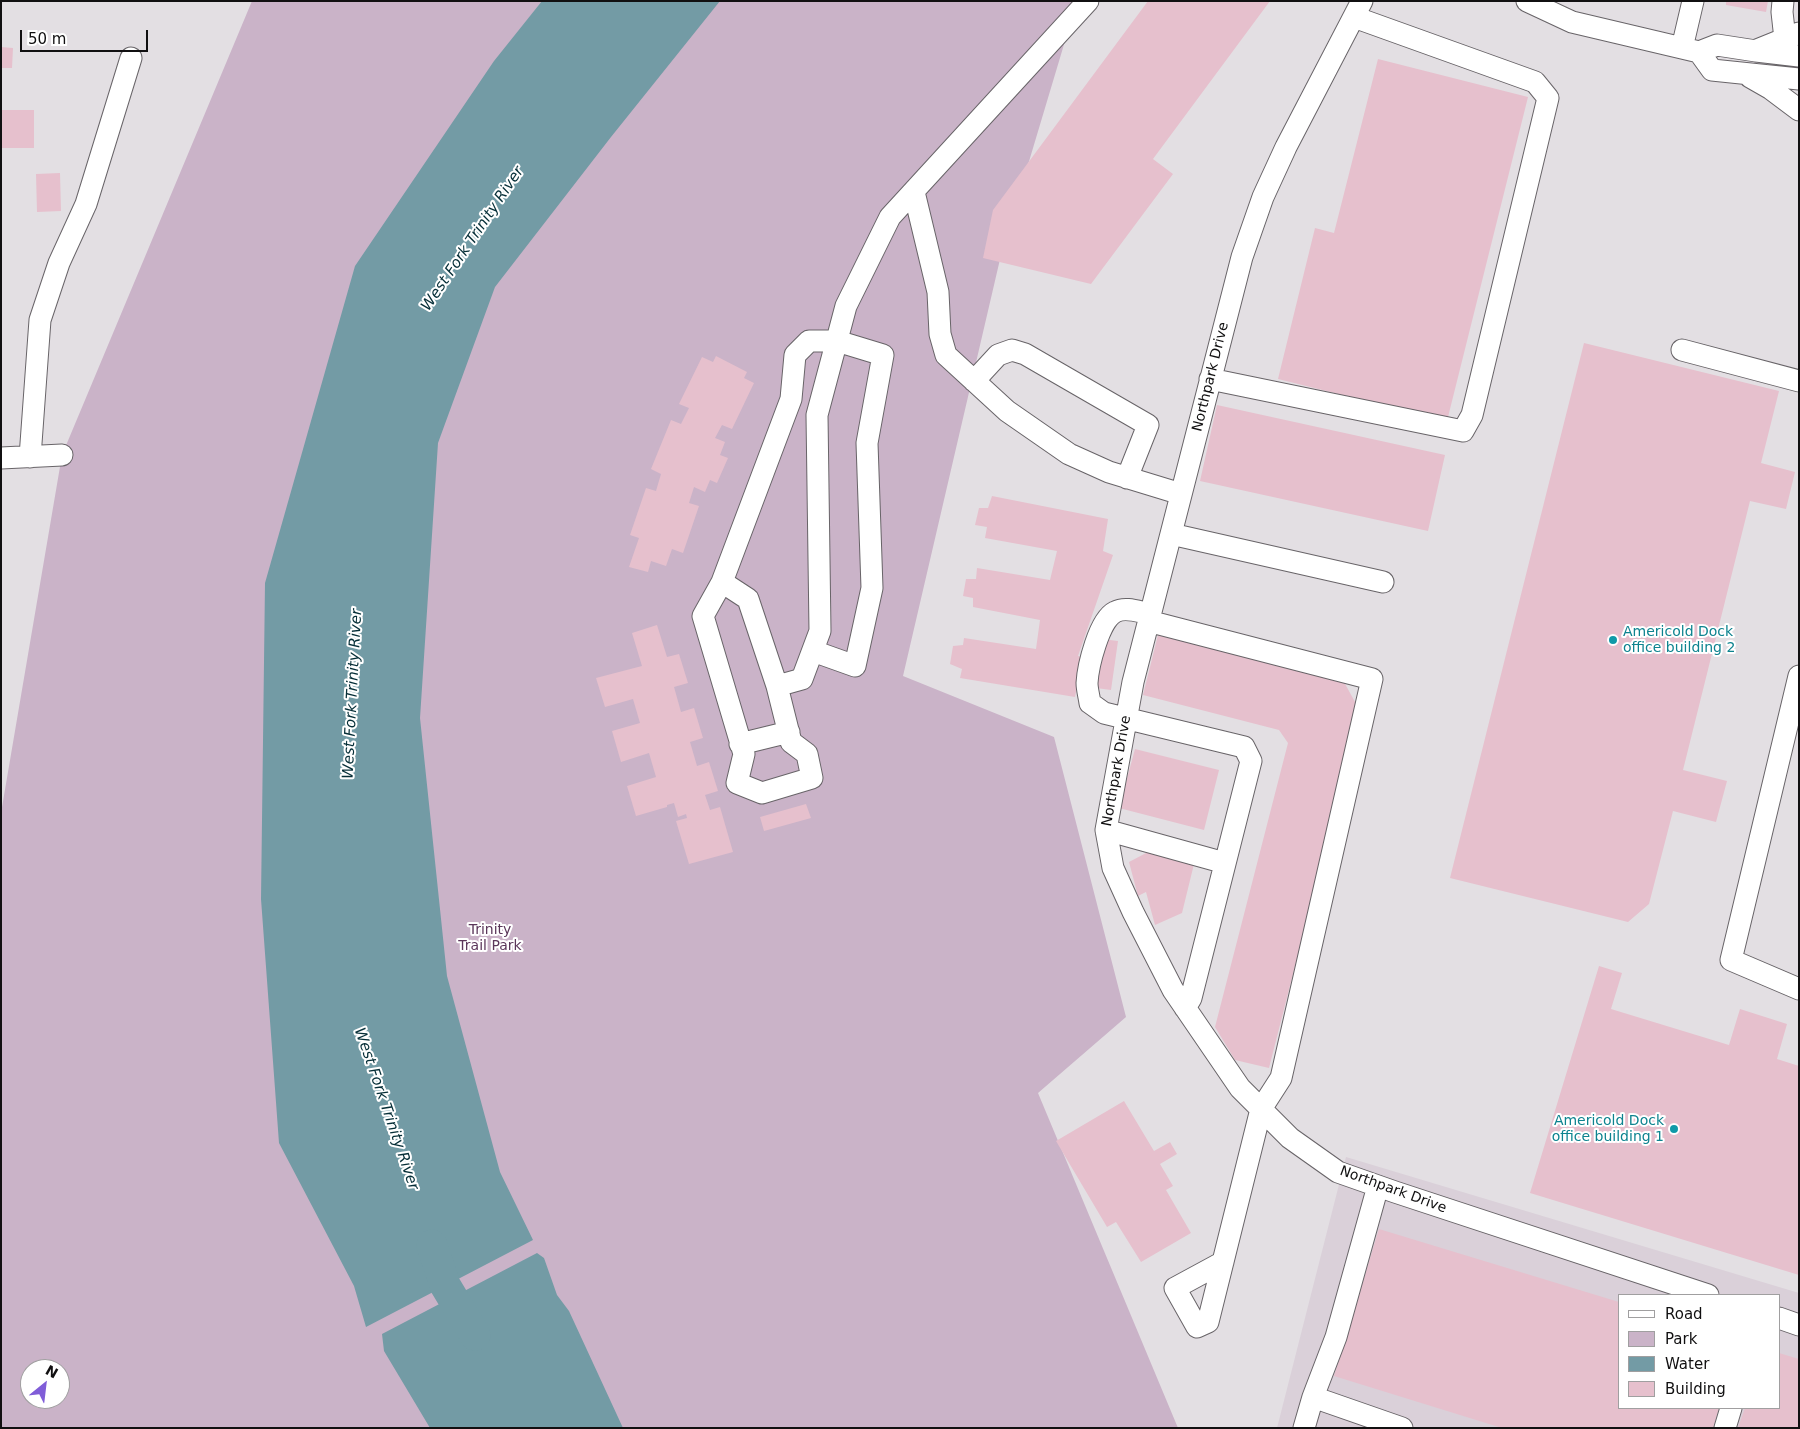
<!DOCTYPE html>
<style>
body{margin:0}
#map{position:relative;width:1800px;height:1429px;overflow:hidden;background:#e3dfe3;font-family:"DejaVu Sans",sans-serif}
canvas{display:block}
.frame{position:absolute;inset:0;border:2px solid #111011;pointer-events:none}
.legend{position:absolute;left:1618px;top:1294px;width:162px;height:115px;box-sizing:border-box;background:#fff;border:1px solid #a09fa0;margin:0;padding:6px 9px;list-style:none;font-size:15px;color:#111011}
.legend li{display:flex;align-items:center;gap:10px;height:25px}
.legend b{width:25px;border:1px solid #a09fa0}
.north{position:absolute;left:20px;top:1359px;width:50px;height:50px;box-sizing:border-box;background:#fff;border:1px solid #a09fa0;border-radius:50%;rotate:29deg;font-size:14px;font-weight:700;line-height:20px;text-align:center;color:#111011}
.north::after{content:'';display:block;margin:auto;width:18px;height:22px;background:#805dd8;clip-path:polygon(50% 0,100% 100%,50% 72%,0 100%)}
.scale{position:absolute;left:20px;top:30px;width:128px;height:22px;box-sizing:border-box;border:2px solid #111011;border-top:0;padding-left:6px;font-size:15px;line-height:18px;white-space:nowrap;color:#111011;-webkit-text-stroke:4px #fff;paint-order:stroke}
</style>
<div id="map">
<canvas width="1800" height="1429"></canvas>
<div class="frame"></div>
<ul class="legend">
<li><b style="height:6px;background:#fff"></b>Road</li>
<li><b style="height:14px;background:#cab3c8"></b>Park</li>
<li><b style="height:14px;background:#739ba5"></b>Water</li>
<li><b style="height:14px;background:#e6c0cd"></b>Building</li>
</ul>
<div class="north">N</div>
<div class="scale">50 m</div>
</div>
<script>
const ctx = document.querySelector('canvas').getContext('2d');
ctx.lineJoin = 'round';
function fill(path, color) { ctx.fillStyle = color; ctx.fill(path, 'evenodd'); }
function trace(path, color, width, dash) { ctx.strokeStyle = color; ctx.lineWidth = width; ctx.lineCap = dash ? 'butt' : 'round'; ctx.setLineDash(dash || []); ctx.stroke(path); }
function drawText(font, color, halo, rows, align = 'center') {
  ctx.font = font + ' "DejaVu Sans",sans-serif'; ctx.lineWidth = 4; ctx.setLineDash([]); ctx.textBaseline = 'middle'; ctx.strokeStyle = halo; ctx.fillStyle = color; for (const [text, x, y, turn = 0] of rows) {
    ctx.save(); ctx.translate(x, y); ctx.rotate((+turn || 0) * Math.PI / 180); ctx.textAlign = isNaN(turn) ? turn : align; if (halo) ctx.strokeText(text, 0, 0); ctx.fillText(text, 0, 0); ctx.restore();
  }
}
const built = new Path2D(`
 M 1346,1157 L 1799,1293 L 1799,1428 L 1277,1428 ZM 1619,1295 L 1779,1295 L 1779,1408 L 1619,1408 Z`);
const green = new Path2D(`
 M 252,1 L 1077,1 L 1001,255 L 903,676 L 1054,737 L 1126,1017 L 1038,1093 L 1178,1428 L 1,1428 L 1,813 L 62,455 ZM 30,1369 L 60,1369 L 60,1399 L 30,1399 Z`);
const water = new Path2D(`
 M 542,1 L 720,1 L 611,137 L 495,287 L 438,443 L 420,718 L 447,976 L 500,1172 L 533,1240 L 366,1327 L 354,1286 L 279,1143 L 261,899 L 265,583 L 355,266 L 494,61 Z
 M 537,1253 L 544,1258 L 557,1295 L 569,1311 L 623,1428 L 430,1428 L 384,1351 L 382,1334 Z`);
const river = new Path2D(`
 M 432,1245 L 445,1285 L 475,1335`);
const building = new Path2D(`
 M 1148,1 L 1270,1 L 1153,159 L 1173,174 L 1091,284 L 983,258 L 993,210 Z
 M 1726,1 L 1768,1 L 1766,12 L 1726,5 Z
 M 1,47 L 13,48 L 12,68 L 1,68 Z
 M 1378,59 L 1528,97 L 1447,421 L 1278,379 L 1315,228 L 1334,233 Z
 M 1,110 L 34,110 L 34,148 L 1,148 Z
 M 60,173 L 61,211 L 37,212 L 36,174 Z
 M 1584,343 L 1779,391 L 1761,463 L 1795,472 L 1786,509 L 1750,501 L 1683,770 L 1727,781 L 1716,822 L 1673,811 L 1649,904 L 1628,922 L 1450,878 Z
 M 716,356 L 747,372 L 744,378 L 754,383 L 732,429 L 722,425 L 715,438 L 725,442 L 720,455 L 728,458 L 717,483 L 710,480 L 705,492 L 694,487 L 689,503 L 699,506 L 683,553 L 672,549 L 666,566 L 651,561 L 648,572 L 629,567 L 639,538 L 630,535 L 646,488 L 656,491 L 661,474 L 651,469 L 671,420 L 681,424 L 689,408 L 679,404 L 702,357 L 713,362 Z
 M 1217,405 L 1445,455 L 1428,531 L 1200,481 Z
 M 992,496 L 1108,519 L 1103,551 L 1113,555 L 1078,656 L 1083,657 L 1075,697 L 960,678 L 962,669 L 950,664 L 953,646 L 963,645 L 964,638 L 1036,649 L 1040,620 L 973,607 L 973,598 L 963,596 L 966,579 L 976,579 L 977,568 L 1050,580 L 1057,551 L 985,538 L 987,527 L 975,525 L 979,508 L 988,508 Z
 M 657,625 L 667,657 L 679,654 L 688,683 L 674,687 L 681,712 L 694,708 L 703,738 L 690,742 L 697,766 L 709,762 L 718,791 L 705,795 L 710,810 L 720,807 L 733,852 L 689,864 L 676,821 L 687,818 L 686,814 L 678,817 L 674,803 L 667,805 L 667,807 L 636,816 L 627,786 L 656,777 L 649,753 L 621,762 L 612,731 L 640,723 L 633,699 L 605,707 L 596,678 L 642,666 L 632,633 Z
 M 1158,635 L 1344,682 L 1360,711 L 1269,1068 L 1235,1060 L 1215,1027 L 1288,743 L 1279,730 L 1143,695 Z
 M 1102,639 L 1118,641 L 1111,690 L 1096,688 Z
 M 1135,749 L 1219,770 L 1204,830 L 1119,808 Z
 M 806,804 L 811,818 L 764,831 L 760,817 Z
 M 1148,852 L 1194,864 L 1182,913 L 1155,925 L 1146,892 L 1138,896 L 1129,862 Z
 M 1599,966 L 1622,973 L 1611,1009 L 1729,1045 L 1740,1009 L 1787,1024 L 1777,1059 L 1799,1066 L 1799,1275 L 1530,1193 Z
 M 1124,1101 L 1154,1151 L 1170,1142 L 1177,1154 L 1160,1164 L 1173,1186 L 1166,1190 L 1191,1233 L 1141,1262 L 1116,1222 L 1107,1227 L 1056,1141 Z
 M 1379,1229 L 1619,1302 L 1619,1408 L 1719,1408 L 1713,1428 L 1502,1428 L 1334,1376 Z
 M 1779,1353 L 1799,1359 L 1799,1428 L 1738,1428 L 1745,1408 L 1779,1408 Z`);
const minor = new Path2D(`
 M 1362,1 L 1286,147 L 1263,197 L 1242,257 L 1133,682 L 1106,830 L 1113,868 L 1133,912 L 1173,990 L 1240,1088 L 1290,1138 L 1338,1172 L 1395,1192 L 1708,1295
 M 1527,1 L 1572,22 L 1699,52 L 1717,45 L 1756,51 L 1799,56
 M 1783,1 L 1782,12 L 1785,39
 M 1682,48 L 1693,1
 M 1757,50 L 1799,33
 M 1699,52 L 1712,70 L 1799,79
 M 1750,77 L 1771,89 L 1799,110
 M 914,192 L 938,292 L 940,334 L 946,355 L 1007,411 L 1069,454 L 1109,472 L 1181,494
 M 1682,350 L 1799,381
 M 1210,379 L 1463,431 L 1472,415 L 1548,98 L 1535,82 L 1354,17
 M 974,381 L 998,355 L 1012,350 L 1025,354 L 1148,425 L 1127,478
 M 30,457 L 40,320 L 59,263 L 86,204 L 131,58
 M 1,458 L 62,455
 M 1171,534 L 1383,582
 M 722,582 L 703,616 L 744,754 L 737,783 L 762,793 L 812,778 L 807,754 L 791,742 L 777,686
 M 1150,614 C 1139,612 1126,606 1115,612 C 1099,620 1088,666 1087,683 C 1087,689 1089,696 1090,703 L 1104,713 L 1244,747 L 1251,761 L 1191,998 L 1185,1008
 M 1148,621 L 1372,679 L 1281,1078 L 1261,1109 L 1208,1322 L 1197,1327 L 1175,1288 L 1223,1262
 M 813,651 L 855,666 L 872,588 L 867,443 L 883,355 L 837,341 L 809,341 L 795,355 L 791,399 L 722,582 L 748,599 L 777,686 L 802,679 L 820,631 L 817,415 L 846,306 L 890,217 L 1088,1
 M 1799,676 L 1731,960 L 1799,989
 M 740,744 L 789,732
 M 1106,830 L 1225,863
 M 1378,1186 L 1336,1337 L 1313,1397 L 1402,1428
 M 1779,1318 L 1799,1325
 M 1304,1428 L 1313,1397
 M 1725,1428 L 1731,1408`);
const markers = [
 [1613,640,5,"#0f9aa8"],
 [1674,1129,5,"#0f9aa8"]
];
const streetNames = [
 ["Northpark Drive",1211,377,-76],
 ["Northpark Drive",1117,771,-80],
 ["Northpark Drive",1393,1190,20]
];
const cultureNames = [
 ["Americold Dock",1623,632],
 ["office building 2",1623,648],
 ["Americold Dock",1664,1121,"right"],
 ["office building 1",1664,1137,"right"]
];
const parkNames = [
 ["Trinity",490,930],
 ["Trail Park",490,946]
];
const waterNames = [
 ["West Fork Trinity River",473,239,-56],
 ["West Fork Trinity River",353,694,-87],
 ["West Fork Trinity River",386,1109,71]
];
fill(built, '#dad0d9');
fill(green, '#cab3c8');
fill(water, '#739ba5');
trace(river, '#739ba5', 31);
fill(building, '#e6c0cd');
trace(minor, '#686468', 23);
trace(minor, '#fff', 21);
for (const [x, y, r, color] of markers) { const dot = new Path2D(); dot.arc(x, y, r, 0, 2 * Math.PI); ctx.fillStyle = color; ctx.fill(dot); trace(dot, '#fff', 2); }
drawText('14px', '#111011', '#fff', streetNames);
drawText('14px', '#0d838f', '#fff', cultureNames, 'left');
drawText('14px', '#5b365a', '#fff', parkNames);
drawText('italic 15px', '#052e37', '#fff', waterNames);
</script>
